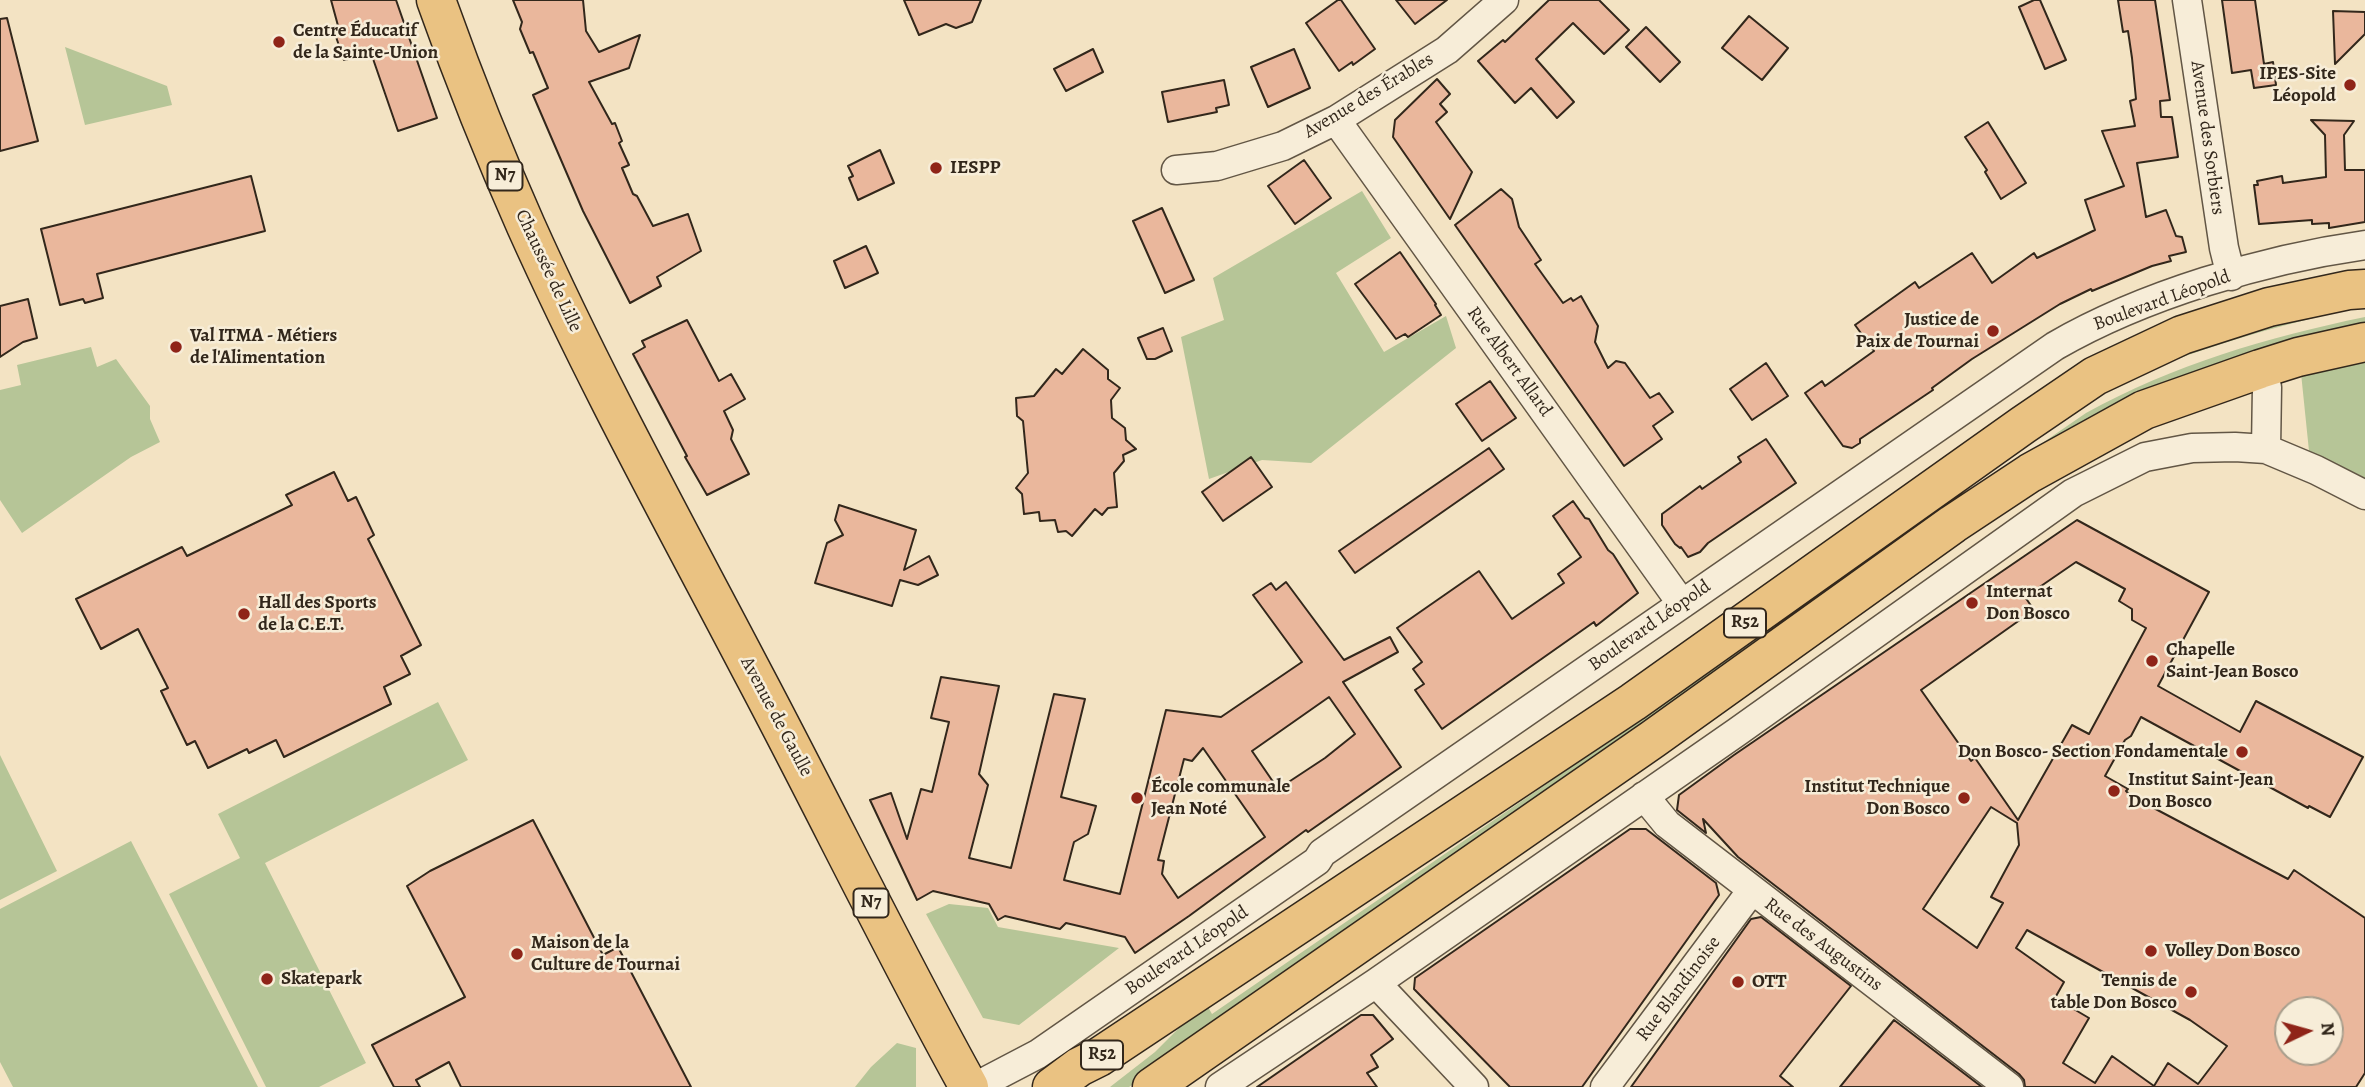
<!DOCTYPE html>
<meta charset="utf-8">
<style>
body{margin:0}
#map{position:relative;width:2365px;height:1087px;overflow:hidden;background:#f3e3c3;font-family:Alegreya,serif}
canvas{display:block}
.north{position:absolute;left:2274px;top:996px;width:70px;height:70px;box-sizing:border-box;background:#f7edd8;border:2px solid #a89e8c;border-radius:50%;rotate:85deg;font-size:19px;font-weight:700;line-height:28px;text-align:center;color:#32271b}
.north::after{content:'';display:block;margin:auto;width:24px;height:32px;background:#8f2418;clip-path:polygon(50% 0,100% 100%,50% 72%,0 100%)}
</style>
<div id="map">
<canvas width="2365" height="1087"></canvas>
<div class="north">N</div>
</div>
<script>
const ctx = document.querySelector('canvas').getContext('2d');
ctx.lineJoin = 'round';
function fill(path, color) { ctx.fillStyle = color; ctx.fill(path, 'evenodd'); }
function trace(path, color, width, dash) { ctx.strokeStyle = color; ctx.lineWidth = width; ctx.lineCap = dash ? 'butt' : 'round'; ctx.setLineDash(dash || []); ctx.stroke(path); }
function drawText(font, color, halo, rows, align = 'center') {
  ctx.font = font + ' Alegreya,serif'; ctx.lineWidth = 5; ctx.setLineDash([]); ctx.textBaseline = 'middle'; ctx.strokeStyle = halo; ctx.fillStyle = color; for (const [text, x, y, turn = 0] of rows) {
    ctx.save(); ctx.translate(x, y); ctx.rotate((+turn || 0) * Math.PI / 180); ctx.textAlign = isNaN(turn) ? turn : align; if (halo) ctx.strokeText(text, 0, 0); ctx.fillText(text, 0, 0); ctx.restore();
  }
}
const green = new Path2D(`
 M 65,47 L 167,86 L 172,105 L 85,125 Z
 M 1362,191 L 1391,238 L 1336,273 L 1384,352 L 1446,316 L 1456,348 L 1311,463 L 1262,460 L 1209,479 L 1181,337 L 1224,320 L 1213,278 Z
 M 2365,306 C 2310,318 2256,332 2203,350 C 2165,362 2129,380 2094,398 L 1208,1007 L 1212,1014 L 2086,413 C 2173,365 2268,337 2365,317 L 2365,328 L 2203,372 L 1129,1087 L 1110,1087 L 1155,1052 L 1187,1020 L 1958,473 L 2190,342 Z
 M 91,347 L 97,367 L 116,359 L 150,406 L 150,419 L 160,442 L 131,457 L 22,533 L 0,500 L 0,390 L 21,385 L 17,365 Z
 M 2365,362 L 2365,478 L 2309,451 L 2301,373 Z
 M 438,702 L 468,760 L 265,863 L 366,1063 L 319,1087 L 266,1087 L 169,894 L 240,858 L 218,814 Z
 M 0,755 L 57,871 L 0,900 Z
 M 131,841 L 258,1087 L 13,1087 L 0,1062 L 0,909 Z
 M 949,904 L 988,908 L 998,927 L 1119,948 L 1019,1025 L 983,1018 L 926,914 Z
 M 897,1043 L 916,1048 L 916,1087 L 855,1087 L 871,1067 Z`);
const building = new Path2D(`
 M 331,0 L 396,0 L 437,118 L 398,131 L 371,53 L 344,60 L 335,34 L 340,33 Z
 M 513,0 L 583,0 L 586,31 L 599,52 L 640,35 L 629,68 L 589,82 L 612,124 L 615,123 L 622,141 L 619,143 L 629,165 L 622,168 L 633,194 L 637,196 L 653,226 L 688,214 L 701,251 L 657,277 L 661,286 L 630,303 L 583,211 L 533,95 L 548,88 L 533,52 L 530,53 L 520,29 L 522,22 Z
 M 904,0 L 981,0 L 972,22 L 956,28 L 946,24 L 919,35 Z
 M 1338,0 L 1341,0 L 1375,49 L 1353,65 L 1352,62 L 1339,71 L 1306,23 Z
 M 1396,0 L 1447,0 L 1415,24 Z
 M 1549,0 L 1599,0 L 1629,30 L 1604,54 L 1573,23 L 1536,59 L 1574,102 L 1557,118 L 1531,88 L 1515,103 L 1478,61 L 1503,40 L 1505,42 Z
 M 2034,0 L 2040,0 L 2066,60 L 2045,69 L 2019,7 Z
 M 2118,0 L 2155,0 L 2170,100 L 2160,101 L 2161,117 L 2172,117 L 2178,157 L 2137,163 L 2146,217 L 2166,210 L 2176,236 L 2182,237 L 2186,252 L 2169,256 L 2171,261 L 2152,266 L 2092,291 L 2091,289 L 2060,304 L 1972,359 L 1932,388 L 1933,390 L 1860,439 L 1860,443 L 1852,448 L 1843,446 L 1805,393 L 1822,381 L 1825,386 L 1874,351 L 1855,325 L 1915,282 L 1919,288 L 1972,253 L 1992,283 L 2034,253 L 2037,258 L 2095,230 L 2085,200 L 2124,186 L 2102,131 L 2135,126 L 2130,101 L 2136,99 L 2132,58 L 2128,31 L 2123,32 Z
 M 2222,0 L 2255,0 L 2264,64 L 2273,62 L 2276,85 L 2254,88 L 2251,70 L 2232,73 Z
 M 2333,11 L 2365,12 L 2365,34 L 2335,64 Z
 M 1749,16 L 1788,48 L 1762,80 L 1722,48 Z
 M 7,18 L 38,141 L 0,151 L 0,19 Z
 M 1646,27 L 1680,62 L 1660,82 L 1626,47 Z
 M 1093,49 L 1103,72 L 1066,91 L 1054,69 Z
 M 1294,49 L 1310,88 L 1268,107 L 1251,67 Z
 M 1437,79 L 1450,94 L 1440,104 L 1447,112 L 1436,122 L 1472,172 L 1450,219 L 1393,137 L 1395,120 Z
 M 1224,80 L 1229,105 L 1216,108 L 1217,112 L 1168,122 L 1162,92 Z
 M 2311,120 L 2354,121 L 2344,135 L 2345,170 L 2365,170 L 2365,222 L 2329,228 L 2329,223 L 2312,224 L 2312,220 L 2259,224 L 2254,185 L 2258,185 L 2257,181 L 2282,176 L 2283,183 L 2326,177 L 2325,135 Z
 M 1988,122 L 2026,183 L 2001,199 L 1985,172 L 1987,170 L 1965,137 Z
 M 880,150 L 894,183 L 858,200 L 849,178 L 853,176 L 848,166 Z
 M 1304,160 L 1331,198 L 1295,224 L 1268,186 Z
 M 251,176 L 265,231 L 97,274 L 103,298 L 85,303 L 83,299 L 60,305 L 41,229 Z
 M 1501,189 L 1512,199 L 1519,227 L 1541,260 L 1535,264 L 1563,303 L 1571,298 L 1573,301 L 1581,296 L 1598,326 L 1595,342 L 1608,368 L 1616,361 L 1625,363 L 1650,398 L 1659,393 L 1673,412 L 1653,426 L 1662,439 L 1624,466 L 1455,225 Z
 M 1162,208 L 1194,280 L 1165,293 L 1133,221 Z
 M 866,246 L 878,273 L 845,288 L 834,261 Z
 M 1400,252 L 1436,304 L 1435,305 L 1441,315 L 1408,337 L 1405,334 L 1396,339 L 1355,284 Z
 M 28,299 L 37,338 L 23,342 L 0,357 L 0,306 Z
 M 687,320 L 719,381 L 731,374 L 745,399 L 724,411 L 733,430 L 731,439 L 749,474 L 707,495 L 685,457 L 687,456 L 633,354 L 645,347 L 642,341 Z
 M 1163,328 L 1172,351 L 1155,359 L 1147,359 L 1138,338 Z
 M 1083,349 L 1108,370 L 1108,379 L 1120,388 L 1111,400 L 1112,418 L 1125,428 L 1126,440 L 1136,449 L 1123,455 L 1124,461 L 1114,473 L 1117,507 L 1108,508 L 1102,515 L 1095,509 L 1072,536 L 1066,531 L 1058,532 L 1055,520 L 1040,521 L 1039,512 L 1024,514 L 1022,494 L 1016,488 L 1028,473 L 1023,421 L 1017,416 L 1016,398 L 1034,396 L 1056,369 L 1062,374 Z
 M 1766,363 L 1788,396 L 1752,420 L 1730,389 Z
 M 1490,381 L 1516,418 L 1482,441 L 1456,404 Z
 M 1766,439 L 1796,483 L 1708,543 L 1700,552 L 1688,557 L 1681,547 L 1680,548 L 1675,544 L 1662,525 L 1662,514 L 1700,486 L 1702,489 L 1741,462 L 1738,457 Z
 M 1489,448 L 1504,469 L 1355,573 L 1339,551 Z
 M 1251,457 L 1272,487 L 1223,521 L 1202,492 Z
 M 334,472 L 348,501 L 356,497 L 374,535 L 368,539 L 421,645 L 401,656 L 410,674 L 384,687 L 391,704 L 284,757 L 276,740 L 249,753 L 247,749 L 208,768 L 195,741 L 187,745 L 161,691 L 168,688 L 138,629 L 101,649 L 76,599 L 182,547 L 187,556 L 292,505 L 286,495 Z
 M 1573,501 L 1585,518 L 1589,519 L 1608,550 L 1613,554 L 1638,593 L 1596,626 L 1594,622 L 1442,729 L 1415,690 L 1424,684 L 1413,669 L 1422,662 L 1397,628 L 1479,571 L 1512,619 L 1564,583 L 1558,574 L 1581,557 L 1553,516 Z
 M 839,505 L 916,530 L 904,570 L 929,556 L 938,575 L 918,585 L 900,580 L 892,606 L 815,583 L 827,543 L 843,535 L 835,520 Z
 M 2077,520 L 2209,592 L 2158,686 L 2240,732 L 2256,701 L 2363,757 L 2330,817 L 2309,806 L 2308,808 L 2141,717 L 2131,736 L 2125,740 L 2105,776 L 2128,789 L 2126,791 L 2131,796 L 2288,879 L 2294,870 L 2365,918 L 2365,1073 L 2356,1087 L 2025,1087 L 2024,1080 L 2019,1074 L 1738,857 L 1703,819 L 1706,833 L 1677,810 L 1679,795 L 1734,755 ZM 2076,562 L 2125,589 L 2119,601 L 2132,609 L 2132,620 L 2146,628 L 2089,734 L 2072,725 L 2018,820 L 1975,758 L 1971,761 L 1921,690 L 2034,610 L 2025,597 ZM 1991,807 L 2017,823 L 2019,845 L 1991,897 L 2003,903 L 1977,948 L 1923,909 ZM 2027,930 L 2190,1020 L 2227,1046 L 2198,1084 L 2168,1063 L 2154,1086 L 2112,1056 L 2095,1083 L 2063,1063 L 2089,1018 L 2055,998 L 2064,982 L 2016,948 ZM 2288,1010 L 2330,1010 L 2330,1052 L 2288,1052 Z
 M 1286,582 L 1344,660 L 1390,637 L 1398,652 L 1343,682 L 1401,767 L 1308,832 L 1306,830 L 1189,916 L 1135,953 L 1125,937 L 1066,923 L 1060,929 L 1005,916 L 998,920 L 989,904 L 933,891 L 917,900 L 870,800 L 891,793 L 907,839 L 921,789 L 932,792 L 949,722 L 931,718 L 941,677 L 999,686 L 979,774 L 988,785 L 969,858 L 1011,868 L 1054,694 L 1085,699 L 1061,797 L 1096,806 L 1088,834 L 1074,842 L 1064,880 L 1120,894 L 1166,710 L 1221,717 L 1302,662 L 1253,595 L 1271,583 L 1276,590 ZM 1329,697 L 1355,734 L 1325,758 L 1278,789 L 1252,751 ZM 1203,748 L 1265,837 L 1178,898 L 1162,874 L 1164,861 L 1158,860 L 1184,759 L 1192,761 Z
 M 533,820 L 603,955 L 618,947 L 691,1087 L 461,1087 L 449,1062 L 416,1080 L 420,1087 L 394,1087 L 372,1045 L 465,997 L 407,886 L 430,871 Z
 M 1630,829 L 1646,829 L 1716,883 L 1719,895 L 1582,1087 L 1510,1087 L 1414,989 L 1415,978 Z
 M 1761,917 L 1851,986 L 1780,1076 L 1793,1087 L 1631,1087 L 1751,919 Z
 M 1361,1015 L 1373,1015 L 1393,1039 L 1371,1055 L 1378,1067 L 1367,1073 L 1377,1087 L 1257,1087 Z
 M 1894,1020 L 1982,1087 L 1840,1087 Z`);
const street = new Path2D(`
 M 2187,0 L 2224,248 L 2231,276
 M 1336,120 L 1682,604
 M 1176,170 L 1217,166 L 1283,146 L 1336,120 L 1447,50 L 1504,0
 M 2260,369 L 2267,387 L 2266,449
 M 1644,796 L 1667,824 L 2009,1087
 M 1376,983 L 1474,1087
 M 975,1087 L 1038,1054 L 1317,861 L 1322,853 L 2055,346 C 2143,295 2265,259 2365,245
 M 1220,1087 L 1376,983 L 1737,732 L 2073,493 L 2145,457 L 2192,448 L 2235,447 L 2266,449 L 2316,470 L 2365,495
 M 1605,1087 L 1752,890`);
const primary = new Path2D(`
 M 436,0 C 463,76 493,152 526,226 C 595,380 677,528 755,677 C 827,813 894,952 969,1087
 M 1052,1087 L 1079,1067 L 1099,1057 L 1633,702 L 2023,425 L 2095,376 L 2182,335 L 2269,307 L 2349,290 L 2365,289
 M 1152,1087 L 1653,739 L 1953,524 L 2030,473 L 2144,410 L 2260,369 L 2298,357 L 2365,342`);
const markers = [
 [279,42,7,"#8f2418"],
 [2350,85,7,"#8f2418"],
 [936,168,7,"#8f2418"],
 [1993,331,7,"#8f2418"],
 [176,347,7,"#8f2418"],
 [1972,603,7,"#8f2418"],
 [244,614,7,"#8f2418"],
 [2152,661,7,"#8f2418"],
 [2242,752,7,"#8f2418"],
 [2114,791,7,"#8f2418"],
 [1137,798,7,"#8f2418"],
 [1964,798,7,"#8f2418"],
 [2151,951,7,"#8f2418"],
 [517,954,7,"#8f2418"],
 [267,979,7,"#8f2418"],
 [1738,982,7,"#8f2418"],
 [2191,992,7,"#8f2418"]
];
const shields = [
 [505,176,35],
 [1745,623,42],
 [871,903,35],
 [1102,1055,42]
];
const shieldNames = [
 ["N7",505,176],
 ["R52",1745,623],
 ["N7",871,903],
 ["R52",1102,1055]
];
const poiNames = [
 ["Centre Éducatif",293,31],
 ["de la Sainte-Union",293,53],
 ["IPES-Site",2336,74,"right"],
 ["Léopold",2336,96,"right"],
 ["IESPP",950,168],
 ["Justice de",1979,320,"right"],
 ["Paix de Tournai",1979,342,"right"],
 ["Val ITMA - Métiers",190,336],
 ["de l'Alimentation",190,358],
 ["Internat",1986,592],
 ["Don Bosco",1986,614],
 ["Hall des Sports",258,603],
 ["de la C.E.T.",258,625],
 ["Chapelle",2166,650],
 ["Saint-Jean Bosco",2166,672],
 ["Don Bosco- Section Fondamentale",2228,752,"right"],
 ["Institut Saint-Jean",2128,780],
 ["Don Bosco",2128,802],
 ["École communale",1151,787],
 ["Jean Noté",1151,809],
 ["Institut Technique",1950,787,"right"],
 ["Don Bosco",1950,809,"right"],
 ["Maison de la",531,943],
 ["Culture de Tournai",531,965],
 ["Volley Don Bosco",2165,951],
 ["Skatepark",281,979],
 ["Tennis de",2177,981,"right"],
 ["table Don Bosco",2177,1003,"right"],
 ["OTT",1752,982]
];
const streetNames = [
 ["Avenue des Érables",1369,96,-31],
 ["Avenue des Sorbiers",2207,138,82],
 ["Chaussée de Lille",548,271,65],
 ["Boulevard Léopold",2162,301,-20],
 ["Rue Albert Allard",1509,362,54],
 ["Boulevard Léopold",1650,626,-35],
 ["Avenue de Gaulle",776,717,62],
 ["Rue des Augustins",1823,945,37],
 ["Boulevard Léopold",1187,951,-34],
 ["Rue Blandinoise",1679,989,-53]
];
fill(green, '#b6c597');
fill(building, '#eab79c');
trace(building, '#32271b', 2);
trace(street, '#625645', 31);
trace(primary, '#32271b', 41);
trace(street, '#f7edd8', 28);
trace(primary, '#eac282', 38);
for (const [x, y, r, color] of markers) { const dot = new Path2D(); dot.arc(x, y, r, 0, 2 * Math.PI); ctx.fillStyle = color; ctx.fill(dot); trace(dot, '#f7edd8', 2.5); }
for (const [x, y, w] of shields) { const box = new Path2D(); box.roundRect(x - w / 2, y - 14.5, w, 29, 5); ctx.fillStyle = '#f7edd8'; ctx.fill(box); trace(box, '#32271b', 2); }
drawText('bold 18px', '#32271b', null, shieldNames);
drawText('bold 19px', '#32271b', '#f7edd8', poiNames, 'left');
drawText('19px', '#32271b', '#f7edd8', streetNames);
</script>
